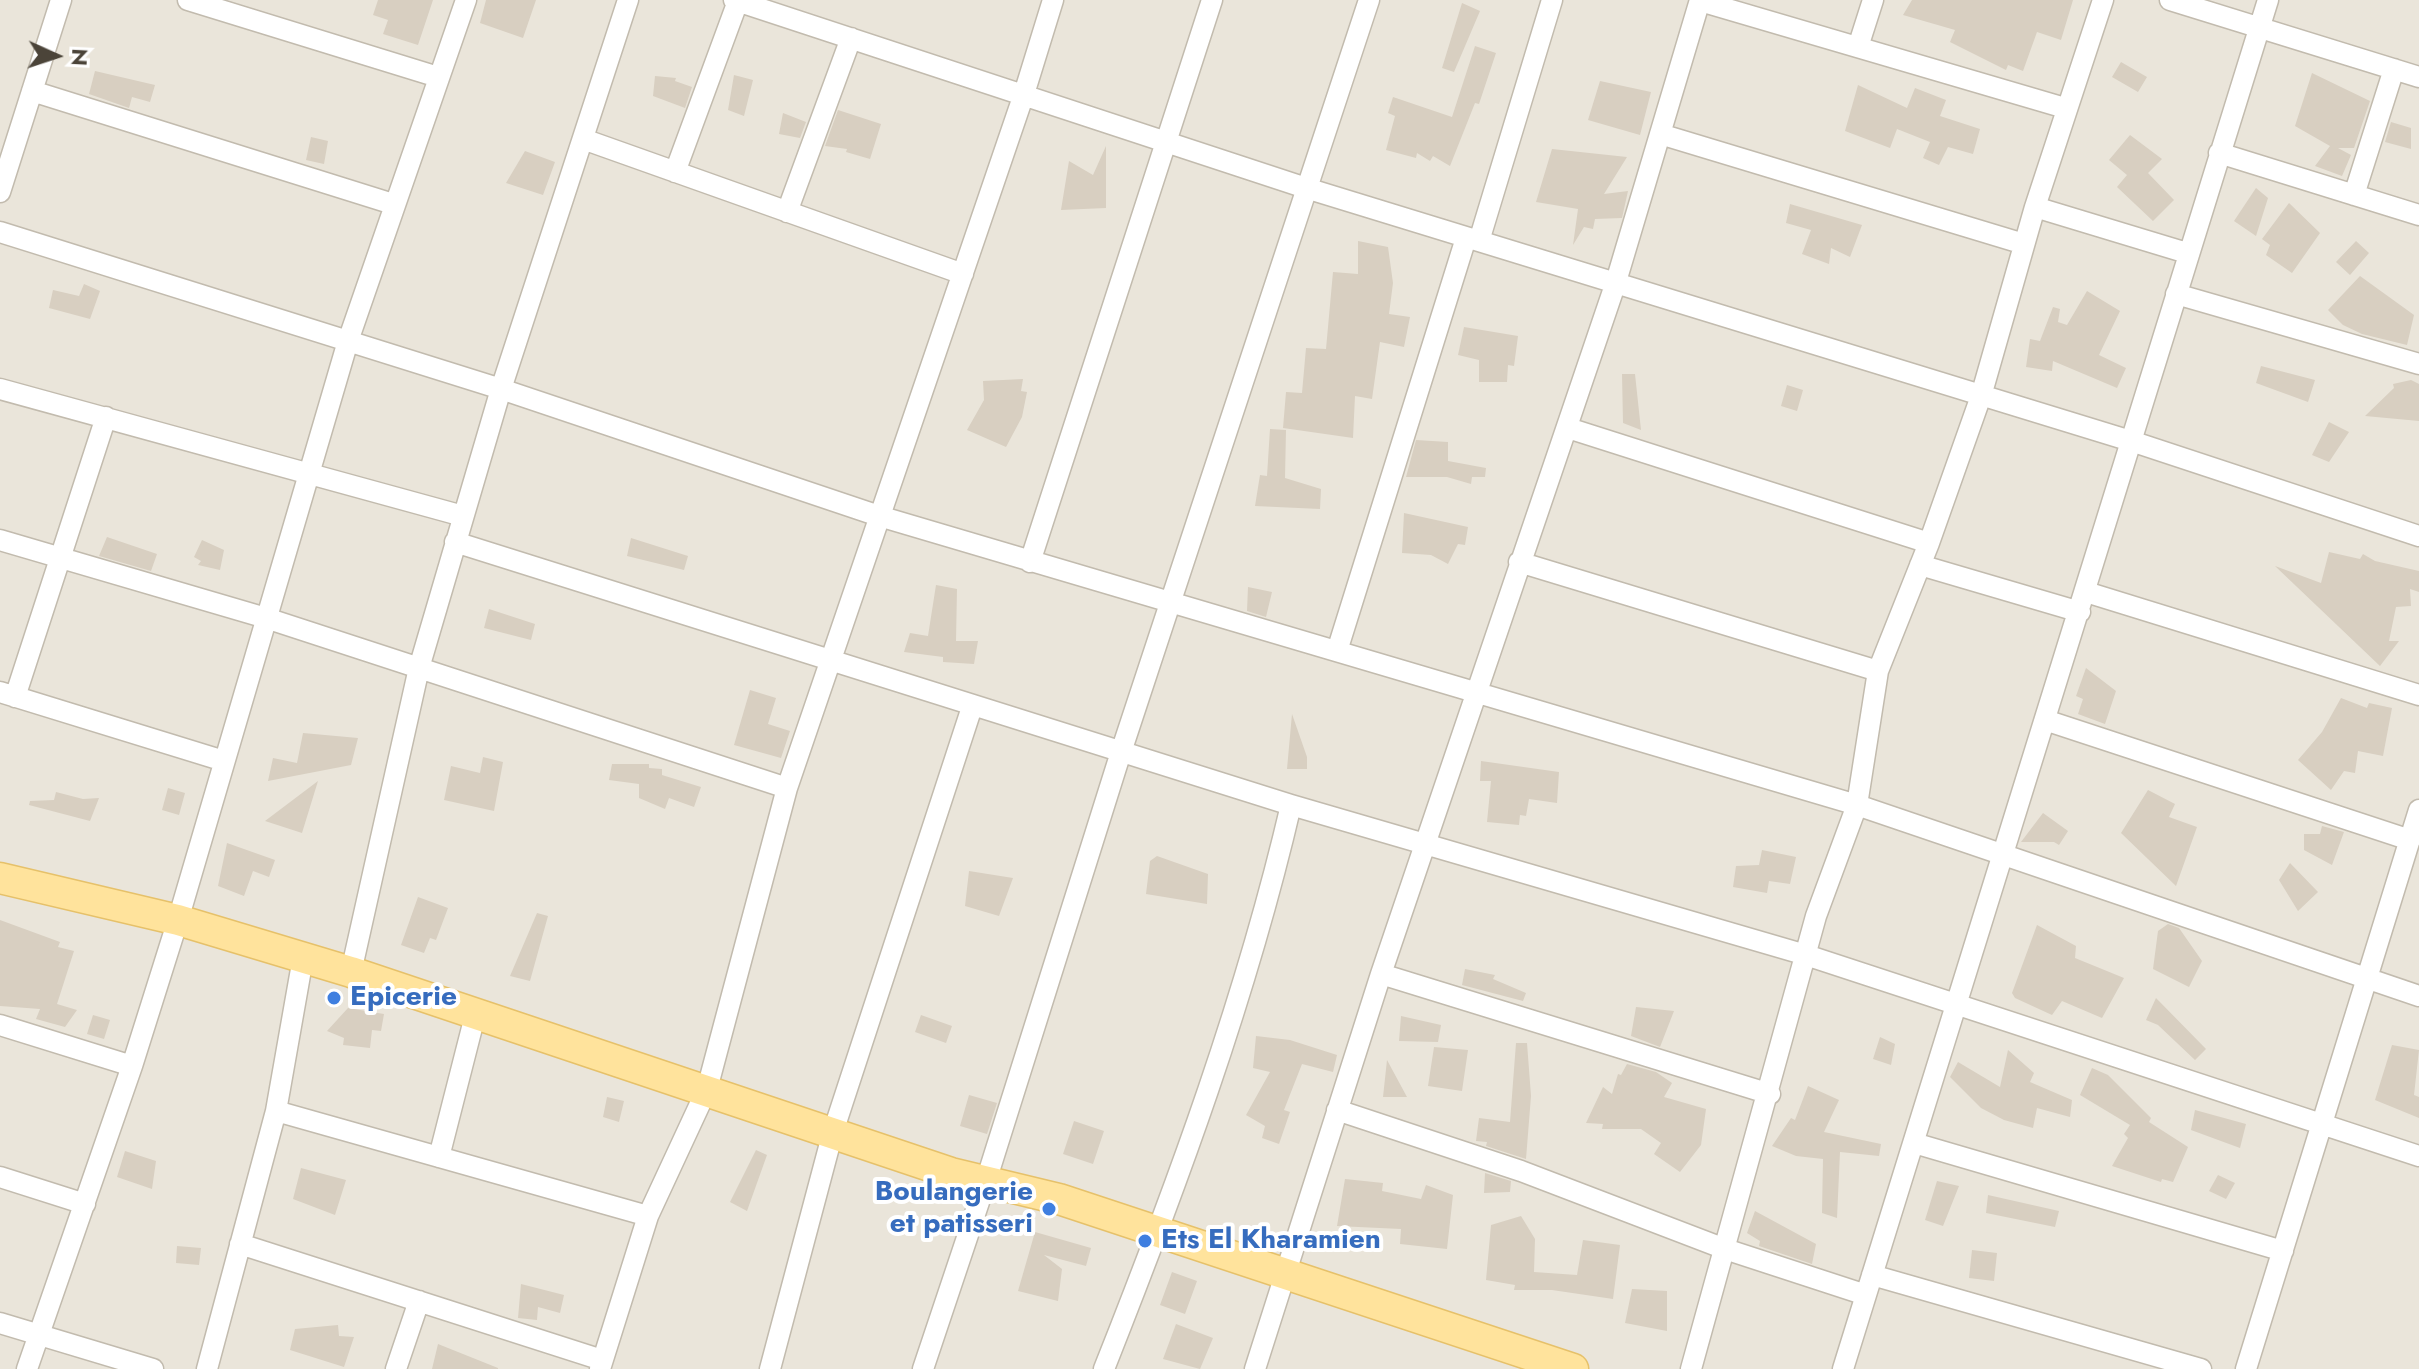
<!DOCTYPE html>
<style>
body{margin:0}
#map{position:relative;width:2419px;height:1369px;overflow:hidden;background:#f6f3ec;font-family:Jost,sans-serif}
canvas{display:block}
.north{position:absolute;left:16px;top:16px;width:80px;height:80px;-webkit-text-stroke:6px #fff;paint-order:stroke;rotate:93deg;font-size:22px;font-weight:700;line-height:32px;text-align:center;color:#4b4439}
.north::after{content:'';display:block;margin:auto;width:28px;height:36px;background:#4b4439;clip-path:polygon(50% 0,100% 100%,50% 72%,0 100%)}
</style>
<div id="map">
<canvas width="2419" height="1369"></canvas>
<div class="north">N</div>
</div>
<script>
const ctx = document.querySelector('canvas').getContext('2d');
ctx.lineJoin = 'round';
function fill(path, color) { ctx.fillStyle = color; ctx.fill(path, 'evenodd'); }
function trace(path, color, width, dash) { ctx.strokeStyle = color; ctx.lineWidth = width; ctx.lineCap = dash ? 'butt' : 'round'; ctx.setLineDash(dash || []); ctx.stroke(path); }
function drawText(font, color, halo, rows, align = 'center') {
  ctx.font = font + ' Jost,sans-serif'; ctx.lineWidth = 8; ctx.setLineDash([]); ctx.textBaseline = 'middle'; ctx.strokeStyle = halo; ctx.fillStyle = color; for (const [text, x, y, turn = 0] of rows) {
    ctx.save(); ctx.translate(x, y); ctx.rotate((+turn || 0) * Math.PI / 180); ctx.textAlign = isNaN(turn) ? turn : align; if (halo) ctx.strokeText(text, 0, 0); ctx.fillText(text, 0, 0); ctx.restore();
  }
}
const residential = new Path2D(`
 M 0,0 L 2419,0 L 2419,1369 L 0,1369 Z`);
const building = new Path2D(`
 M 378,0 L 433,0 L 418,45 L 383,34 L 388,20 L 373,15 Z
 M 486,0 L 536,0 L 523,38 L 480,23 Z
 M 1912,0 L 2073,0 L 2061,40 L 2037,32 L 2023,71 L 2008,65 L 2006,70 L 1950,42 L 1955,30 L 1903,15 Z
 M 1462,3 L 1480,11 L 1454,72 L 1442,68 Z
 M 1475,46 L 1496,53 L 1479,104 L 1475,103 L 1450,166 L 1433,156 L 1430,161 L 1417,153 L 1416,158 L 1386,150 L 1395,116 L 1388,113 L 1393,97 L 1452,117 Z
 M 2121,62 L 2147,77 L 2138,92 L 2112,77 Z
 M 95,71 L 155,85 L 150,102 L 132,97 L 129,108 L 89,94 Z
 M 2312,73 L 2370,101 L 2354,148 L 2338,148 L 2351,155 L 2342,176 L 2315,166 L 2330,146 L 2295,126 Z
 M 734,75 L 753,80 L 744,116 L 728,110 Z
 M 655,76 L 676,78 L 675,81 L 692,87 L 685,108 L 653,96 Z
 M 1600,81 L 1651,92 L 1640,135 L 1588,120 Z
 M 1858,85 L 1907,108 L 1915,88 L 1946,100 L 1940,116 L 1980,129 L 1973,154 L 1948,147 L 1939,165 L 1923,158 L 1930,142 L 1897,129 L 1890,148 L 1845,131 Z
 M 838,110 L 881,124 L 870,159 L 846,152 L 847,149 L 825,146 Z
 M 783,113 L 806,122 L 800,138 L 779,134 Z
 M 2391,122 L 2411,128 L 2411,149 L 2385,142 Z
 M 2130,135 L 2162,159 L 2148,173 L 2174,200 L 2153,221 L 2117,187 L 2127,175 L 2109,160 Z
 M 311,137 L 328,141 L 324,164 L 306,160 Z
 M 1106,146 L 1106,208 L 1061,210 L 1069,161 L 1093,175 Z
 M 1552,149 L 1627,157 L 1604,194 L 1628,191 L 1622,218 L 1595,219 L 1593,229 L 1584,227 L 1573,245 L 1578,209 L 1536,202 Z
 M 525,151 L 555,162 L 543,195 L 506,183 Z
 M 2256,188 L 2268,198 L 2256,236 L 2234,221 Z
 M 2289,203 L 2320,233 L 2292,273 L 2266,255 L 2270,245 L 2262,239 Z
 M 1790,204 L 1862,225 L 1850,257 L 1831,248 L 1829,264 L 1802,254 L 1811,230 L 1786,223 Z
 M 1358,241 L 1388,247 L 1393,283 L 1389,314 L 1410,317 L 1404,347 L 1380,342 L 1372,399 L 1355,396 L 1353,438 L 1283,428 L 1286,392 L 1302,393 L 1306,348 L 1326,349 L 1333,272 L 1358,274 Z
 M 2356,241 L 2369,253 L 2350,275 L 2336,262 Z
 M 2360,276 L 2414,315 L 2407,345 L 2362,334 L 2343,325 L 2328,310 Z
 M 84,284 L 100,291 L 90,319 L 49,308 L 53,290 L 79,296 Z
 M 2087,291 L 2120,311 L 2099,355 L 2126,368 L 2117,388 L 2053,361 L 2052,371 L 2026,367 L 2030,339 L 2040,341 L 2053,307 L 2060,309 L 2058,322 L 2067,325 Z
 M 1464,327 L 1518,336 L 1514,366 L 1508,365 L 1507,382 L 1479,382 L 1479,360 L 1458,355 Z
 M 2261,366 L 2315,380 L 2308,402 L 2256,383 Z
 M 1622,374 L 1635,374 L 1641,430 L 1623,423 Z
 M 1023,379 L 1021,391 L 1027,392 L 1022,417 L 1006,447 L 967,430 L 984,400 L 983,381 Z
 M 2411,380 L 2419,384 L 2419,421 L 2365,416 L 2394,388 L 2393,384 Z
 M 1787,385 L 1803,390 L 1797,411 L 1781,406 Z
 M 2329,422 L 2349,432 L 2329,462 L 2312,455 Z
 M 1270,429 L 1286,430 L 1285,478 L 1321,489 L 1320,509 L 1255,506 L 1260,475 L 1267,476 Z
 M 1416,440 L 1448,442 L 1448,461 L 1486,468 L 1485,477 L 1472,477 L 1471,484 L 1447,477 L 1406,477 Z
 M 1404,513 L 1468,527 L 1465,545 L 1458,544 L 1448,564 L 1431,555 L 1402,553 Z
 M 107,537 L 157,554 L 151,571 L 99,556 Z
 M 631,538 L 688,556 L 684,570 L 627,556 Z
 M 202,540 L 224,550 L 220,570 L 198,565 L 201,561 L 194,557 Z
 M 2329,552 L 2360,559 L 2363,554 L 2375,561 L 2419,571 L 2419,592 L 2410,589 L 2411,606 L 2396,607 L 2389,641 L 2399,641 L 2380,666 L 2275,566 L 2321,583 Z
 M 936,585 L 957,589 L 956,641 L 978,641 L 974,664 L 943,662 L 943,657 L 904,652 L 910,633 L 928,636 Z
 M 1248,587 L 1272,592 L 1266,617 L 1247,611 Z
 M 489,609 L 535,624 L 531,640 L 484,628 Z
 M 2086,668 L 2116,691 L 2105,724 L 2078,714 L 2083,699 L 2076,696 Z
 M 750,690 L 776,698 L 768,724 L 790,731 L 781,758 L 734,745 Z
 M 2341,698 L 2367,708 L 2369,703 L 2392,708 L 2383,756 L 2358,751 L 2355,773 L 2344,771 L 2331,790 L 2298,760 L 2322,732 Z
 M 1292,714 L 1307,757 L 1307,769 L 1287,769 Z
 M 303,733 L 358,738 L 351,765 L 268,781 L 273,758 L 297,763 Z
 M 483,757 L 503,762 L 494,811 L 444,800 L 451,766 L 480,773 Z
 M 1481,761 L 1559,772 L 1557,803 L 1529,799 L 1526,816 L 1520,815 L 1519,825 L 1487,822 L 1491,781 L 1480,781 Z
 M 612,764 L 649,764 L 649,768 L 662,769 L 662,775 L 701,787 L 694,807 L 669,798 L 665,809 L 639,798 L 639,784 L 609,780 Z
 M 318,781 L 302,833 L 265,821 Z
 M 168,788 L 185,793 L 179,815 L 162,810 Z
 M 2148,790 L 2175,804 L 2169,817 L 2197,827 L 2176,886 L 2121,833 Z
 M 56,792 L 83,799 L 99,798 L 90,821 L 29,805 L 30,801 L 54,800 Z
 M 2043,813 L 2068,831 L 2059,845 L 2054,842 L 2021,842 Z
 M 2322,826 L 2344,832 L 2332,865 L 2304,850 L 2304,834 L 2320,834 Z
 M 227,843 L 275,860 L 269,877 L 253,871 L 244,896 L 218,886 Z
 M 1762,850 L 1796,857 L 1790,884 L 1769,881 L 1767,893 L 1733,887 L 1736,866 L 1759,865 Z
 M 1157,856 L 1208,874 L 1207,904 L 1146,894 L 1150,861 Z
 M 2290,863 L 2318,892 L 2298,911 L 2279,880 Z
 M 969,871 L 1013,878 L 999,916 L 965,906 Z
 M 418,897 L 448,908 L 436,940 L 430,938 L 424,953 L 401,945 Z
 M 537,913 L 548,916 L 530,981 L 510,976 Z
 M 0,920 L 60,942 L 58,947 L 74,951 L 57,1004 L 77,1010 L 65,1027 L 36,1019 L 40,1009 L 0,1006 Z
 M 2168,924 L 2179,928 L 2202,961 L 2189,987 L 2153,969 L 2158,931 Z
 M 2037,925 L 2076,946 L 2075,958 L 2124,978 L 2102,1018 L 2062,1001 L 2052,1015 L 2015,998 L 2012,993 Z
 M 1465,969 L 1495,975 L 1493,979 L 1526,993 L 1523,1001 L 1462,985 Z
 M 2156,998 L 2206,1049 L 2195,1060 L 2158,1025 L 2146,1020 Z
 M 1636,1007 L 1674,1011 L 1660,1047 L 1631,1036 Z
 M 348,1008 L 384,1014 L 381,1031 L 372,1030 L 370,1048 L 343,1045 L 344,1038 L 327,1031 Z
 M 93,1015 L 110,1020 L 104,1039 L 87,1034 Z
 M 921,1015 L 952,1026 L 946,1043 L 915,1032 Z
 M 1401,1016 L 1441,1025 L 1438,1042 L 1399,1041 Z
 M 1256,1036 L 1290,1040 L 1337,1055 L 1333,1072 L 1302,1064 L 1284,1110 L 1290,1112 L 1279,1144 L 1262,1138 L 1265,1126 L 1246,1115 L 1270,1072 L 1253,1068 Z
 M 1880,1037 L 1895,1044 L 1891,1065 L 1873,1059 Z
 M 1516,1043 L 1527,1043 L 1531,1096 L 1526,1159 L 1486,1146 L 1487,1142 L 1476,1141 L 1479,1118 L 1510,1122 Z
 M 2392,1045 L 2419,1050 L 2414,1095 L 2419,1097 L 2419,1118 L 2375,1100 Z
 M 1434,1047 L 1468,1050 L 1462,1091 L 1428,1086 Z
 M 2008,1050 L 2034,1073 L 2030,1082 L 2072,1100 L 2070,1117 L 2037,1108 L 2033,1128 L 2004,1120 L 1981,1108 L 1950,1077 L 1958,1062 L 2000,1087 Z
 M 1387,1060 L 1407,1097 L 1383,1097 Z
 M 1627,1064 L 1656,1072 L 1672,1083 L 1664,1097 L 1706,1109 L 1701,1145 L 1680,1172 L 1654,1154 L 1661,1143 L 1641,1129 L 1602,1129 L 1603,1124 L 1586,1123 L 1603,1087 L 1612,1094 L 1618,1074 L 1621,1075 Z
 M 2092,1068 L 2108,1075 L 2151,1118 L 2149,1122 L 2188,1147 L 2173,1182 L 2162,1179 L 2161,1182 L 2112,1166 L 2128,1138 L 2124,1134 L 2130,1125 L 2080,1095 Z
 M 1808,1086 L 1839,1100 L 1824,1132 L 1881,1144 L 1879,1156 L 1840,1152 L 1837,1218 L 1822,1213 L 1823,1159 L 1796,1156 L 1772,1146 L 1791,1118 L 1795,1120 Z
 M 969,1095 L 997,1103 L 987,1134 L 960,1126 Z
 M 607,1097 L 624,1101 L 619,1122 L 603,1117 Z
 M 2195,1110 L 2246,1124 L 2240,1148 L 2191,1130 Z
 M 1074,1121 L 1104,1131 L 1093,1164 L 1063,1154 Z
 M 756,1150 L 767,1155 L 747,1211 L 730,1202 Z
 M 125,1151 L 156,1161 L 152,1189 L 117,1177 Z
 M 301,1168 L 346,1180 L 335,1215 L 293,1199 Z
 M 1485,1173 L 1511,1181 L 1510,1192 L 1484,1193 Z
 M 2218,1175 L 2235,1183 L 2226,1199 L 2209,1191 Z
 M 1345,1179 L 1383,1183 L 1382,1191 L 1421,1199 L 1426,1185 L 1453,1195 L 1447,1249 L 1400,1244 L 1401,1229 L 1337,1226 Z
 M 1937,1181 L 1959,1186 L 1943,1226 L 1925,1220 Z
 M 1988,1195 L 2059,1211 L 2055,1227 L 1986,1213 Z
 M 1755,1211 L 1816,1244 L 1812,1264 L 1759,1246 L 1760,1241 L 1747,1233 Z
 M 1521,1216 L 1535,1239 L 1534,1272 L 1577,1275 L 1583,1240 L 1620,1245 L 1613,1299 L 1552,1290 L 1514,1290 L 1515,1285 L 1486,1280 L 1491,1225 Z
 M 1035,1232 L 1091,1248 L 1086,1266 L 1044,1255 L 1062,1269 L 1058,1301 L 1018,1291 Z
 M 177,1246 L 201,1248 L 199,1265 L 176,1263 Z
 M 1972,1250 L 1997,1253 L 1994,1281 L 1969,1278 Z
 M 1172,1272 L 1197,1281 L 1185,1314 L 1160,1305 Z
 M 521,1284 L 564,1295 L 560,1313 L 538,1307 L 537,1320 L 518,1318 Z
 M 1632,1289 L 1667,1291 L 1667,1331 L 1625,1323 Z
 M 1176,1324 L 1213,1338 L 1200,1369 L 1163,1359 Z
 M 338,1325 L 339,1336 L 354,1337 L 344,1367 L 290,1350 L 295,1329 Z
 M 438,1344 L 498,1368 L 498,1369 L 432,1369 Z`);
const street = new Path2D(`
 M 188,0 L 438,77
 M 734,0 L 1306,188 L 2134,442 L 2419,536
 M 2170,0 L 2419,77
 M 1700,1 L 2065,108
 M 1858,47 L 1873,0
 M 32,91 L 393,204
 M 1660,134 L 2024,244
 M 583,139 L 963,274
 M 2219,153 L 2419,215
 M 675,172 L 738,1
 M 0,192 L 61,0
 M 2354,195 L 2394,69
 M 2035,207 L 2187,253
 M 787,212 L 851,38
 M 0,232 L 501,389 L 879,516 L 1857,805 L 2419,996
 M 1479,241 L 1552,0
 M 2176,294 L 2419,364
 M 0,389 L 463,516
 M 1568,428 L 1929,543
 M 0,540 L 266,618 L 787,788
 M 455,542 L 1291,805 L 1806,955 L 2419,1156
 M 1030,562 L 1212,0
 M 1519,562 L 1878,671
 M 1920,565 L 2080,612
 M 2086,592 L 2419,695
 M 1337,651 L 1466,238
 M 0,692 L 224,761
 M 15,697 L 106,417
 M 2045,720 L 2410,840
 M 351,972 L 419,668 L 501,389 L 628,0
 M 1381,974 L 1770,1094
 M 0,1025 L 132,1066
 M 1337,1110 L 1521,1171 L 1725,1249 L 1866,1295
 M 276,1111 L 648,1216
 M 1914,1143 L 2283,1251
 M 439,1157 L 476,1012
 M 0,1177 L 85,1204
 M 240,1244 L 602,1360
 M 1872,1275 L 2201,1369
 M 0,1323 L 153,1369
 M 27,1369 L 132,1066 L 178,920 L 348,341 L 466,0
 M 207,1369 L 276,1111 L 303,958
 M 396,1369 L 419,1301
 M 600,1369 L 648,1216 L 707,1089 L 787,788 L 1024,94 L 1053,0
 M 770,1369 L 833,1132 L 972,707
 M 923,1369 L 986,1181 L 1121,752 L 1369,0
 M 1104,1369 C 1177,1185 1246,998 1291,805
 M 1255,1369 L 1381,974 L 1615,285 L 1700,0
 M 1691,1369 L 1816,916 L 1857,805 L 1878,671 L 1929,543 L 1981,396 L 2035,207 L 2103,0
 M 1843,1369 L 2268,0
 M 2246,1369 L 2419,810`);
const primary = new Path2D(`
 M 0,878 L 178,920 L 351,972 L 951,1173 L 1059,1199 L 1573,1369`);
const markers = [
 [334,998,8,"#3f7fe0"],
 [1049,1209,8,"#3f7fe0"],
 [1145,1241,8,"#3f7fe0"]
];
const shopNames = [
 ["Epicerie",350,998],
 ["Boulangerie",1033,1193,"right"],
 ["et patisseri",1033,1225,"right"],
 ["Ets El Kharamien",1161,1241]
];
fill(residential, '#eae5da');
fill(building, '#d8cfc1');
trace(street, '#c2bbae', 23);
trace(primary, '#e6c16a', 33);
trace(street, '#fff', 20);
trace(primary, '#ffe39c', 30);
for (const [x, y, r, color] of markers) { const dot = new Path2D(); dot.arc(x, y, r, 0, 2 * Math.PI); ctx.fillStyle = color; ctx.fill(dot); trace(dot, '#fff', 3); }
drawText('bold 28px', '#366cbe', '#fff', shopNames, 'left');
</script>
